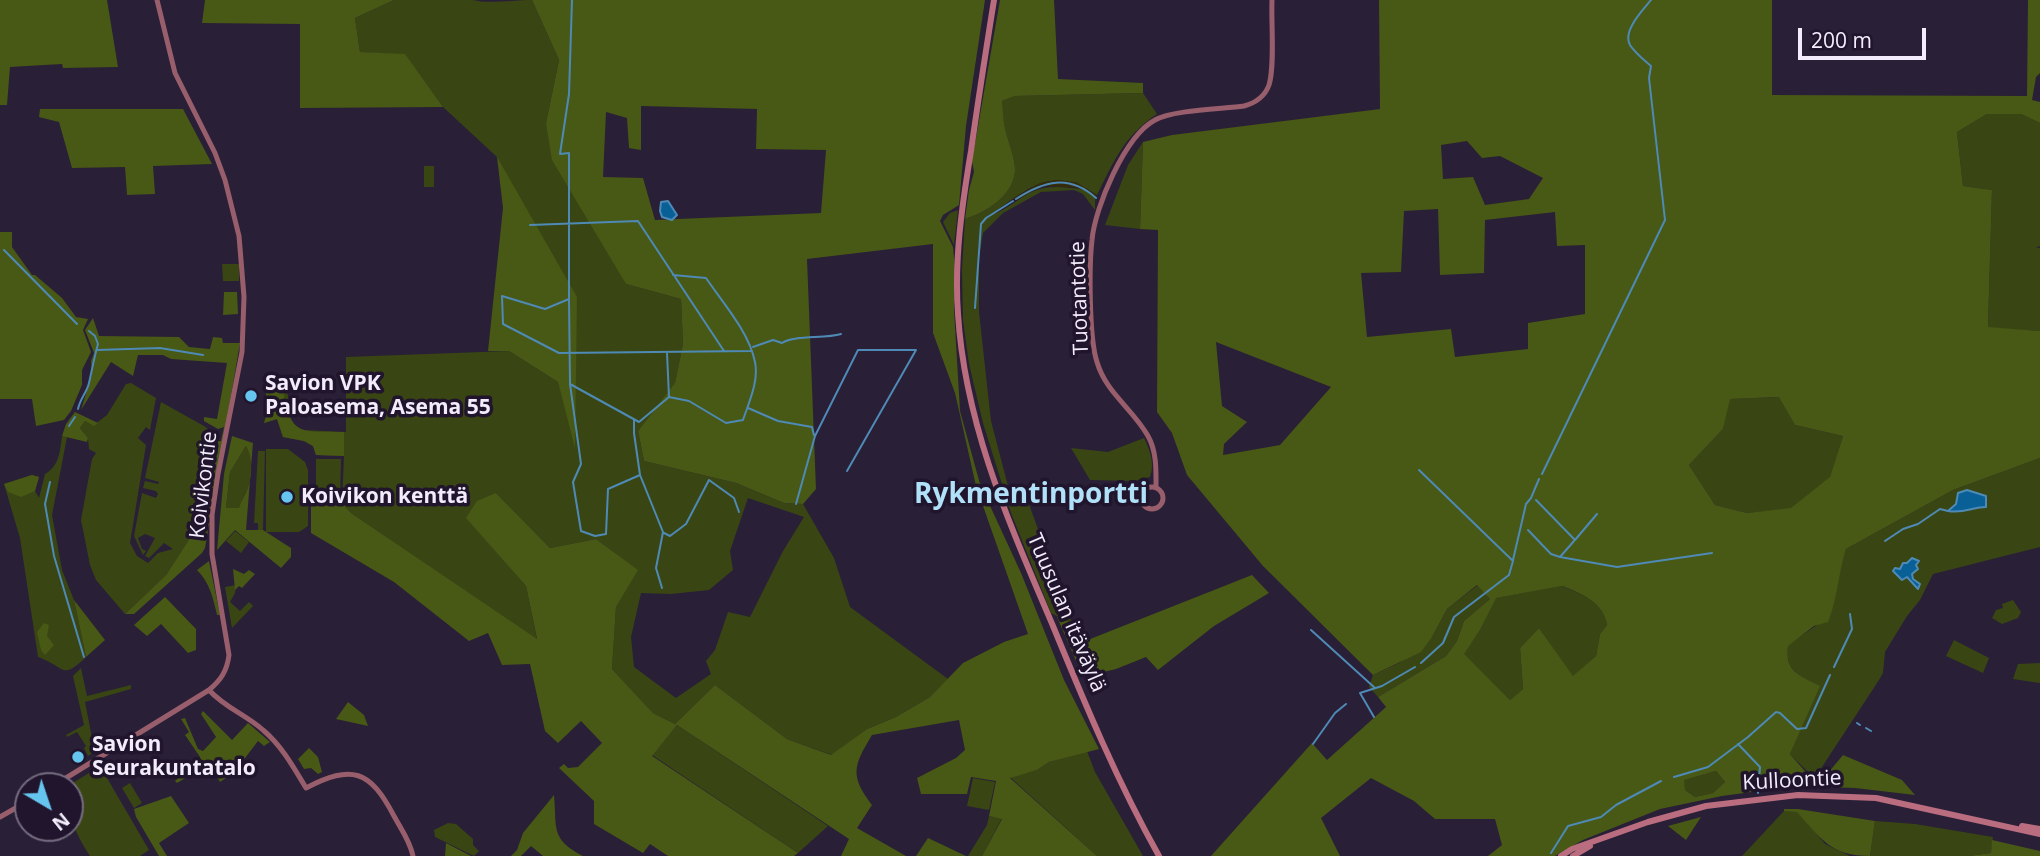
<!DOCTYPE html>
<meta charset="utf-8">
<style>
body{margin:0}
#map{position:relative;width:2040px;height:856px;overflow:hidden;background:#291f37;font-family:"Open Sans",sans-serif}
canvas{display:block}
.north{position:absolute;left:14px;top:772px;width:70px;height:70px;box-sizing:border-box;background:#20152c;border:2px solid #746b7f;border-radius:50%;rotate:141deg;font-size:19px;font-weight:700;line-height:28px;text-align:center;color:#f2ecfc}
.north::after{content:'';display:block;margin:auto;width:24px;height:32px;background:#65c5ee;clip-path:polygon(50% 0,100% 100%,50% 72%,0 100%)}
.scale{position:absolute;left:1798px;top:28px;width:128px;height:32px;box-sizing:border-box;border:4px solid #f2ecfc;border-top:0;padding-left:9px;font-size:21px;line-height:24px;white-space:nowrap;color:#f2ecfc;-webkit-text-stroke:5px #20152c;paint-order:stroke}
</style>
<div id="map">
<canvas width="2040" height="856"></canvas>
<div class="north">N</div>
<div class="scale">200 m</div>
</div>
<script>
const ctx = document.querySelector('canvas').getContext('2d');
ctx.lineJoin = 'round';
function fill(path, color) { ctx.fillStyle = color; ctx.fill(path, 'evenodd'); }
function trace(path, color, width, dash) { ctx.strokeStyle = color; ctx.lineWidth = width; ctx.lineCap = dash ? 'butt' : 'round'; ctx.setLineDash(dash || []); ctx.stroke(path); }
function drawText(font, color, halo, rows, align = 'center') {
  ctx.font = font + ' "Open Sans",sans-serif'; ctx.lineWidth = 7; ctx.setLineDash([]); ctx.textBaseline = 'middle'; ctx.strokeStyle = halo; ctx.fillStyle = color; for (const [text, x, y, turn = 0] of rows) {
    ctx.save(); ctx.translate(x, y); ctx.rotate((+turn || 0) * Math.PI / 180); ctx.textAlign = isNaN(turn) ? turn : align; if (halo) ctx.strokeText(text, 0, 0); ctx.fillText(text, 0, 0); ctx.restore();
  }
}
const green = new Path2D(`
 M 394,0 L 473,0 C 487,4 515,0 532,0 L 559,60 L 546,123 L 626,284 L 681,299 L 683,344 L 675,384 L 638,431 L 644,461 L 736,483 L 784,503 L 803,504 L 834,558 L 850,607 L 948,679 L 930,697 L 896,717 L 867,729 L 832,755 L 787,739 L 715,685 L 675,724 L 653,713 L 612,669 L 616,607 L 637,570 L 596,539 L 550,548 L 496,493 L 467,518 L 526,586 L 537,640 L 351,513 L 342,503 L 344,456 L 316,455 L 313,446 L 304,441 L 283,437 L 277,419 L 264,423 L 267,413 L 265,379 L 286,380 L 291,422 L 301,430 L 346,432 L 346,357 L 509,351 L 558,382 L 575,445 L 497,157 L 443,107 L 405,55 L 360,52 L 355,18 ZM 748,498 L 804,517 L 783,551 L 750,617 L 728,612 L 715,650 L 706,661 L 711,674 L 676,698 L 634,667 L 631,637 L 641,593 L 671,594 L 709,590 L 733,570 L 730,551 Z
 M 1143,93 L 1157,114 C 1124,136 1114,161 1097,195 C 1049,163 1028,190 988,216 C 1023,205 1024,182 1070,188 C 1084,189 1084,188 1095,198 L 1095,210 L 1083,194 L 1074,190 L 1041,192 L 1003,213 L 983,233 L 979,257 L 979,312 L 991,421 L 1008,486 L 1022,485 L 1073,625 L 1051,613 L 1011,513 L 983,423 L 969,364 L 963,320 L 962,270 L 965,219 C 986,212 1012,197 1015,172 C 1016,159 1008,142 1005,128 C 1003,119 1002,110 1002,101 L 1015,96 Z
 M 1987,114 L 2021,114 L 2040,123 L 2040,246 L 2036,248 L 2040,248 L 2040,331 L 1988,328 L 1992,190 L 1963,186 L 1957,132 Z
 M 1143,142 L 1140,229 L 1105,225 L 1128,165 Z
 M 424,166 L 434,166 L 434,187 L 424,187 Z
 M 958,210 L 954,245 L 943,222 L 950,213 Z
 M 222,264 L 239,264 L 239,281 L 223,281 Z
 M 131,383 L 156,398 L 150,430 L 146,427 L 138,438 L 146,445 L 130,543 L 137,556 L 148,563 L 158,553 L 173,549 L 164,543 L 149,558 L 145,556 L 155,538 L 145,534 L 138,538 L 142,549 L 146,551 L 143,555 L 134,536 L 142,493 L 156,498 L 158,494 L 156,491 L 143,488 L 145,481 L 158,484 L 159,482 L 145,478 L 161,402 L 204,426 L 216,435 L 217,455 L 210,465 L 202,510 L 204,516 L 166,575 L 125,614 L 96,580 L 90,565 L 81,520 L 92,459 L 96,453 L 89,449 L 88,438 L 80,428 L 85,421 L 94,425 L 107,415 L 126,384 Z
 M 1780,397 L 1795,425 L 1843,436 L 1830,478 L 1791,509 L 1747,513 L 1715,505 L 1689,465 L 1723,429 L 1729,399 Z
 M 62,436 L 67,437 L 52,515 L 62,570 L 74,600 L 86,657 C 61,681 66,667 38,657 L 20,538 L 4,484 L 32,475 L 39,477 L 35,491 L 39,498 L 45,474 C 59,466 60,452 62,436 Z
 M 1144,438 C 1150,450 1155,464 1150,477 L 1134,481 L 1090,480 L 1071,448 L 1108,452 Z
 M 246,446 C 252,457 253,474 248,487 C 246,495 241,500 239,509 L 226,508 L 230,472 Z
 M 266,449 L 288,449 L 305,462 L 308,470 L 308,526 L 299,532 L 266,532 Z
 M 258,451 L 265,451 L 263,530 L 258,530 L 258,523 L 254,523 Z
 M 2040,458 L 2040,547 L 1933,574 L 1920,600 L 1907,616 L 1885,652 L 1883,673 L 1879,680 L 1820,770 L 1810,774 L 1790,754 L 1819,686 C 1799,675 1785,672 1788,645 L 1820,623 L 1846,549 L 1953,490 Z
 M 316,459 L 341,459 L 340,500 L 316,499 Z
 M 235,531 L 249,542 L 241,553 L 226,541 Z
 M 236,585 L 235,593 L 230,602 L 240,611 L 249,602 L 253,606 L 232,628 L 225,587 Z
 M 1478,585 L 1490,599 L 1464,621 L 1457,641 L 1446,656 L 1378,697 L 1369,687 L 1373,675 L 1399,663 L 1432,637 L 1447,609 Z
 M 1561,586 C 1581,593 1604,603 1607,625 L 1600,634 L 1596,656 L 1573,677 L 1539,628 L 1520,648 L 1523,689 L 1510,700 L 1463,654 L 1480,630 L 1495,598 Z
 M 2013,600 L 2021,612 L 2018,618 L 2002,624 L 1992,618 L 1996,610 L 2003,608 L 2002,604 Z
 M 1954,640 L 1989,658 L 1983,673 L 1946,656 Z
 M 2040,663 L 2040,683 L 2013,679 L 2018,664 Z
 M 81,668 L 87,696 L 131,685 L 131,689 L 85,702 L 92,738 L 99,748 L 88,756 L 84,748 L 86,746 L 77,732 L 67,737 L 66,735 L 84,725 L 73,676 Z
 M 677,725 L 828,826 L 798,853 L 652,755 Z
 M 1087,751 L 1095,772 L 1143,856 L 1097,856 L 1010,777 L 1037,770 L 1049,762 Z
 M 100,766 L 149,850 L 140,856 L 90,856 C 72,828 70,818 70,786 L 68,786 Z
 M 1716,771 L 1725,782 L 1713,793 L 1695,797 L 1685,790 L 1683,780 Z
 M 973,778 L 995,782 L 989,810 L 967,806 Z
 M 130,783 L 142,803 L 134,808 L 122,788 Z
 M 1784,811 L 1797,811 L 1825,844 L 1850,856 L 1742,856 Z
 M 989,816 L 1002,818 L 982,856 L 968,856 L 987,825 Z
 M 1875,821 L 1915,824 L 1993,837 L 1991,853 L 1969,856 L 1870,856 Z
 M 448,823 L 456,824 L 473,839 L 473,845 L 479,851 L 474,856 L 435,837 L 434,830 Z`);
const forest = new Path2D(`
 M 0,0 L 107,0 L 118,67 L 63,68 L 62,64 L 10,67 L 7,105 L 0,105 Z
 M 205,0 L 394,0 L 355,18 L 360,52 L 405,54 L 443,107 L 300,108 L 300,24 L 202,23 Z
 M 532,0 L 985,0 L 966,126 L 959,205 L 943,215 L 940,221 L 953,247 L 955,267 L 954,309 L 960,411 L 980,484 L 1021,573 L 1064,680 L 1099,749 L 1049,762 L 1037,770 L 1010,778 L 1097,856 L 982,856 L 1002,819 L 989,816 L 996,781 L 971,777 L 967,794 L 921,794 L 917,778 L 956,758 L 965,750 L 959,720 L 872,735 C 854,765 849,775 872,805 L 857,828 L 906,856 L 841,856 L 849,839 L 677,725 L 652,756 L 798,853 L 794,856 L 668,856 L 650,844 L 643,853 L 594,824 L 594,801 L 559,768 L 564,764 L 568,768 L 578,767 L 602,743 L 581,721 L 558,743 L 545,731 L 530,664 L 502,665 L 488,633 L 469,641 L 394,582 L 311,533 L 311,503 L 342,503 L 351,513 L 537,639 L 526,586 L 466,518 L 477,501 L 496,493 L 550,548 L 596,539 L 638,570 L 616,607 L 612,669 L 653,713 L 675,724 L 715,685 L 787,739 L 831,755 L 867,729 L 896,717 L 930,697 L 963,663 L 1004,642 L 1028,634 L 976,486 L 955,393 L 933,333 L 933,244 L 807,259 L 816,489 L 803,504 L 784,503 L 736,483 L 644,461 L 638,431 L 675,383 L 683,344 L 681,299 L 626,284 L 552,160 L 546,123 L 559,60 ZM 641,106 L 757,109 L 756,149 L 826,150 L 821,213 L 655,220 L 643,178 L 603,177 L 606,112 L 627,118 L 629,148 L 641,150 Z
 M 1000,0 L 1054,0 L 1058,79 L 1143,83 L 1143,93 L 1015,96 L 1002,101 C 1003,110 1003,119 1005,128 C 1008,142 1016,159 1015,172 C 1012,197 986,212 965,219 L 969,190 L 974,172 L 972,161 Z
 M 1379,0 L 1772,0 L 1772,95 L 2027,96 L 2028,0 L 2040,0 L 2040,73 L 2036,77 L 2032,100 L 2040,102 L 2040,123 L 2021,114 L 1987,114 L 1957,132 L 1963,186 L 1992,190 L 1988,327 L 2040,331 L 2040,458 L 1953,490 L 1846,549 C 1838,574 1838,597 1828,622 L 1814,626 L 1788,646 C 1785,672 1799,675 1820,686 L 1790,754 L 1811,778 L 1823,779 L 1843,755 L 1902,780 L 1915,795 L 1855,788 L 1796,786 L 1722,796 L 1660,809 L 1583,840 L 1555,856 L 1488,856 L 1502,845 L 1495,819 L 1435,819 L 1414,801 L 1371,778 L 1321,818 L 1340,856 L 1211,856 L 1312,743 L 1327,760 L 1386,707 L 1378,697 L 1446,656 L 1457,641 L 1464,621 L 1490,599 L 1477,585 L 1447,609 L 1432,637 L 1421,652 L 1373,675 L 1263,566 L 1187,475 L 1172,433 L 1157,412 L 1158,230 L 1140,229 L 1143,142 L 1172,135 L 1380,109 ZM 1467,141 L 1482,158 L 1500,156 L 1543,178 L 1529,199 L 1485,205 L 1473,177 L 1443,179 L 1441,145 ZM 1438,209 L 1440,275 L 1484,273 L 1485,220 L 1555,212 L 1557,246 L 1585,245 L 1585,314 L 1528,323 L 1528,349 L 1455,357 L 1451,329 L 1367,337 L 1361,273 L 1401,272 L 1404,211 ZM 1216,342 L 1331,387 L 1280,445 L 1223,455 L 1224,444 L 1247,422 L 1222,406 ZM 1779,397 L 1795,425 L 1843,436 L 1830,477 L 1791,508 L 1747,513 L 1715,505 L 1689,465 L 1723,429 L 1730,399 ZM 1562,586 C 1581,593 1604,603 1607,625 L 1600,634 L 1596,656 L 1573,676 L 1539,628 L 1520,648 L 1523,689 L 1510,700 L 1464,654 L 1480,630 L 1496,598 ZM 1716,771 L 1725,782 L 1713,793 L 1695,797 L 1685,790 L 1684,780 Z
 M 40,109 L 183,109 L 212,164 L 153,166 L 155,194 L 127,195 L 125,167 L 72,168 L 59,122 L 39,117 Z
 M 497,157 L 577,297 L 575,448 L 558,382 L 509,351 L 488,351 L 503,208 Z
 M 0,232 L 12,232 L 12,247 L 32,275 L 35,275 L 62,298 L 76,317 L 88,319 L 83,330 L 91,352 L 82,370 L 82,385 L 71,411 L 64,420 L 36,426 L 32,399 L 0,399 Z
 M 224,292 L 237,292 L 238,314 L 223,315 Z
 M 93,318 L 99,336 L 179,337 L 189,347 L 210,349 L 213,337 L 222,338 L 223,343 L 240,343 L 205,548 L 202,553 L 134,614 L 125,614 L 166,575 L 204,516 L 202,510 L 210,465 L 217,455 L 218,441 L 221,441 L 224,427 L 218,429 L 204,421 L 204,417 L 217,419 L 227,363 L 171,359 L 163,355 L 138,355 L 133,376 L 111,362 L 81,410 L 92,374 L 91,361 L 94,353 L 85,330 Z
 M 271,381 L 283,390 C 291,437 300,431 344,432 L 344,456 L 316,455 L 313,446 L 304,441 L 283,437 L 277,419 L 264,423 L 267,413 L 266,387 Z
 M 75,412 L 98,423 L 94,426 L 85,421 L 80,428 L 88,438 L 87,442 L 62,436 L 66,424 Z
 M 232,436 L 253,443 L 246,530 L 263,530 L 291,548 L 291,557 L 281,568 L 235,530 L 217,550 L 224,474 ZM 246,446 C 252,457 253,474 248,487 C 246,495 241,500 239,508 L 226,508 L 230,472 Z
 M 32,475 L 39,477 L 35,491 L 21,497 L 8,492 L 4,484 Z
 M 209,561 L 220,615 L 217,615 C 213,598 210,583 197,570 Z
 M 233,569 L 244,574 L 249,570 L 255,574 L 242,588 L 239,586 L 235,590 Z
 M 1252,575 L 1269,593 L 1214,626 L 1158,670 L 1146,657 L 1116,669 L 1083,677 L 1070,647 Z
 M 165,597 L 196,629 L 196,650 L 188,653 L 161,624 L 147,636 L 134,625 Z
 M 74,600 L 105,640 L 86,657 Z
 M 1059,616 L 1073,625 L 1078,641 L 1069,645 L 1057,617 Z
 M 44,623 L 49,625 L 47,636 L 54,645 L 45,655 L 41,650 L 37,632 Z
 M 348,702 L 364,715 L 368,726 L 336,719 Z
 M 203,711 L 232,740 L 248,723 L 270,742 L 264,746 L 258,741 L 239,766 L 239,769 L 220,782 L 209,764 L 177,783 L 175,781 C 182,774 193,771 201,763 L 200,757 L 185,735 L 189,732 L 181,719 L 185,718 L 198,749 L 203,751 L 216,737 L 201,714 Z
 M 309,748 L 318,757 L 322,772 L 318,774 L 311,768 L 304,769 L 298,759 Z
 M 554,795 C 557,828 550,839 583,856 L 543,856 L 531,846 L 521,856 L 511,856 L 517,850 L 523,833 Z
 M 171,796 L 189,823 L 159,843 L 167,856 L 159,856 L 136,817 L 134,809 Z
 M 1784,809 L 1798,809 L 1875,821 L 1870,856 C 1831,856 1821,839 1797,812 L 1784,811 Z
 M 1701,817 L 1686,840 L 1668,826 Z
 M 928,838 L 966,856 L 916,856 Z
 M 1992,840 L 2040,851 L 2040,856 L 1969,856 L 1991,853 Z
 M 446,843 L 471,856 L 445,856 Z`);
const sand = new Path2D(`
 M 1057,180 L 1076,182 L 1097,195 L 1095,198 L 1083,188 L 1047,186 L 1037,188 L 1016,200 L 1014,198 L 1040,183 Z`);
const water = new Path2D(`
 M 668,201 L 677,215 L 672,220 L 662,217 L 660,211 L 661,202 Z
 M 1967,490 L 1986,496 L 1986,507 C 1973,507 1963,514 1948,511 L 1956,504 L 1958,493 Z
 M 1912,558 L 1919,561 L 1916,565 L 1918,569 L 1912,574 L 1913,579 L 1920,584 L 1918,589 L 1907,577 L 1902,580 L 1893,571 L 1895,568 L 1900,569 L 1903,563 L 1907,563 Z`);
const stream = new Path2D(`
 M 572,0 L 569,94 L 560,154 L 569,153 L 569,299 L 545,309 L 502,296 L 503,324 L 559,353 L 751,351
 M 1016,199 C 1044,181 1069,174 1096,198
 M 530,225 L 638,221 L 724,351
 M 4,250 L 77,324
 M 569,300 L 570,384 L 581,464 L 573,482 L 581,531 L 595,536 L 606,534 L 608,489 L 640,475
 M 975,308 L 981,224 L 986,218 L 1013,201
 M 753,347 L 773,340 L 782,343 C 795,335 824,339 841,334
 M 97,350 L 160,348 L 203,355
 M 570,384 L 639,422 L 669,397 L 667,353
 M 669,397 L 689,401 L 726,423 L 743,420 C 749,402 759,381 755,362 C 749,332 723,303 706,278 L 673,275
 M 748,408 L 778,421 L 812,427 L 814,435
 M 78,409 C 80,399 87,392 89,383 C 92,370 94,358 98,344 L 95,336 L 89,331
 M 634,420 L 634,433 L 640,475 L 663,532 L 656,568 L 662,588
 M 69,426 L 75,417
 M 1419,470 L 1513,561 L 1509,575 L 1454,617 L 1443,643 L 1421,663
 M 1542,474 L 1665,220 L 1649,78 L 1651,66 C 1644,60 1635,53 1630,45 C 1622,31 1643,10 1651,0
 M 50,482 L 45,504 L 54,556 L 84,657
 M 1536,500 L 1575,540 L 1597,514
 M 796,504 L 815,436 L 858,350 L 916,350 L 847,471
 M 1528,530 L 1551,554 L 1560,557 L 1617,567 L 1712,553
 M 664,533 L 670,536 L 686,524 L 709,480 L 734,498 L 739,512
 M 1885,541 L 1903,529 L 1918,524 L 1940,509 L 1948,511
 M 1560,557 L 1574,541
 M 1513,560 L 1526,504 L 1531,498 L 1539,479
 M 1311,630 L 1375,688
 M 1834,667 L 1852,629 L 1850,614
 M 1374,717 L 1360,693 L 1382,686 L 1415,667
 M 1857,723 L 1860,725
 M 1866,728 L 1871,731
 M 1313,744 L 1335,713 L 1346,704
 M 1738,744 L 1760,767 L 1758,793
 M 1674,777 L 1708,767 L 1748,737 L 1776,712 L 1780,713 L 1797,729 L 1806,728 L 1830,675
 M 1551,853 L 1568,826 L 1601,817 L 1616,805 L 1661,781`);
const secondary = new Path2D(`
 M1141 498a11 11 0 1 1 22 0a11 11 0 1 1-22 0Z
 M 1156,488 C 1156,471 1157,452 1148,436 C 1133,409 1106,393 1097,362 C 1089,338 1089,266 1092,240 C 1095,207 1125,136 1155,120 C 1172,110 1222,109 1244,106 C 1255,103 1265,96 1269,85 C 1275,66 1271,22 1272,0
 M 209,690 C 224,707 246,715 263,730 C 282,746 294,768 306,788 C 352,764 370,770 394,816 C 401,829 410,841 413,856
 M 53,786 L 209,690 C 221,680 227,671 229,655 L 212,554 L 212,515 L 218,474 L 242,352 L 244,297 L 241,260 L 239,236 L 225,180 L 215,153 L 175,73 L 157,0
 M 0,817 L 28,801`);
const primary = new Path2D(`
 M 994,0 C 986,50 978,101 971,151 C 962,205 954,260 958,314 C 965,426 1010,525 1053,626 C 1085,704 1118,783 1159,856
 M 2022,826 L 2040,829
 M 1561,856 L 1572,849 L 1648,822 L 1706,806 L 1798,795 L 1876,798 L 2040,834
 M 1573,856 L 1590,846`);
const markers = [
 [251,396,7,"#65c5ee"],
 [287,497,7,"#65c5ee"],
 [78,757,7,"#65c5ee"]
];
const streetNames = [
 ["Tuotantotie",1080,298,-92],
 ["Koivikontie",204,485,-83],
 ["Tuusulan itäväylä",1066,613,67],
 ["Kulloontie",1792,781,-3]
];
const poiNames = [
 ["Savion VPK",265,384],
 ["Paloasema, Asema 55",265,408],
 ["Koivikon kenttä",301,497],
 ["Savion",92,745],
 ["Seurakuntatalo",92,769]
];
const districtNames = [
 ["Rykmentinportti",1031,495]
];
fill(green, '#394613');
fill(forest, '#485815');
fill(sand, '#342c0a');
fill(water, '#086097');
trace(water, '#4e8ab5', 2);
trace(stream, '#4e8ab5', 2);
trace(secondary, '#995e6b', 5);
trace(primary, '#ba6d7f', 6);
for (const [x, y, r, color] of markers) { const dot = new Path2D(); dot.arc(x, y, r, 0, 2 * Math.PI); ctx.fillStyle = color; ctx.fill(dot); trace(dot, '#20152c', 2.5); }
drawText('21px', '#f2ecfc', '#20152c', streetNames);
drawText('bold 21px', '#f2ecfc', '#20152c', poiNames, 'left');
drawText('bold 28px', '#b0e1f8', '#20152c', districtNames);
</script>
